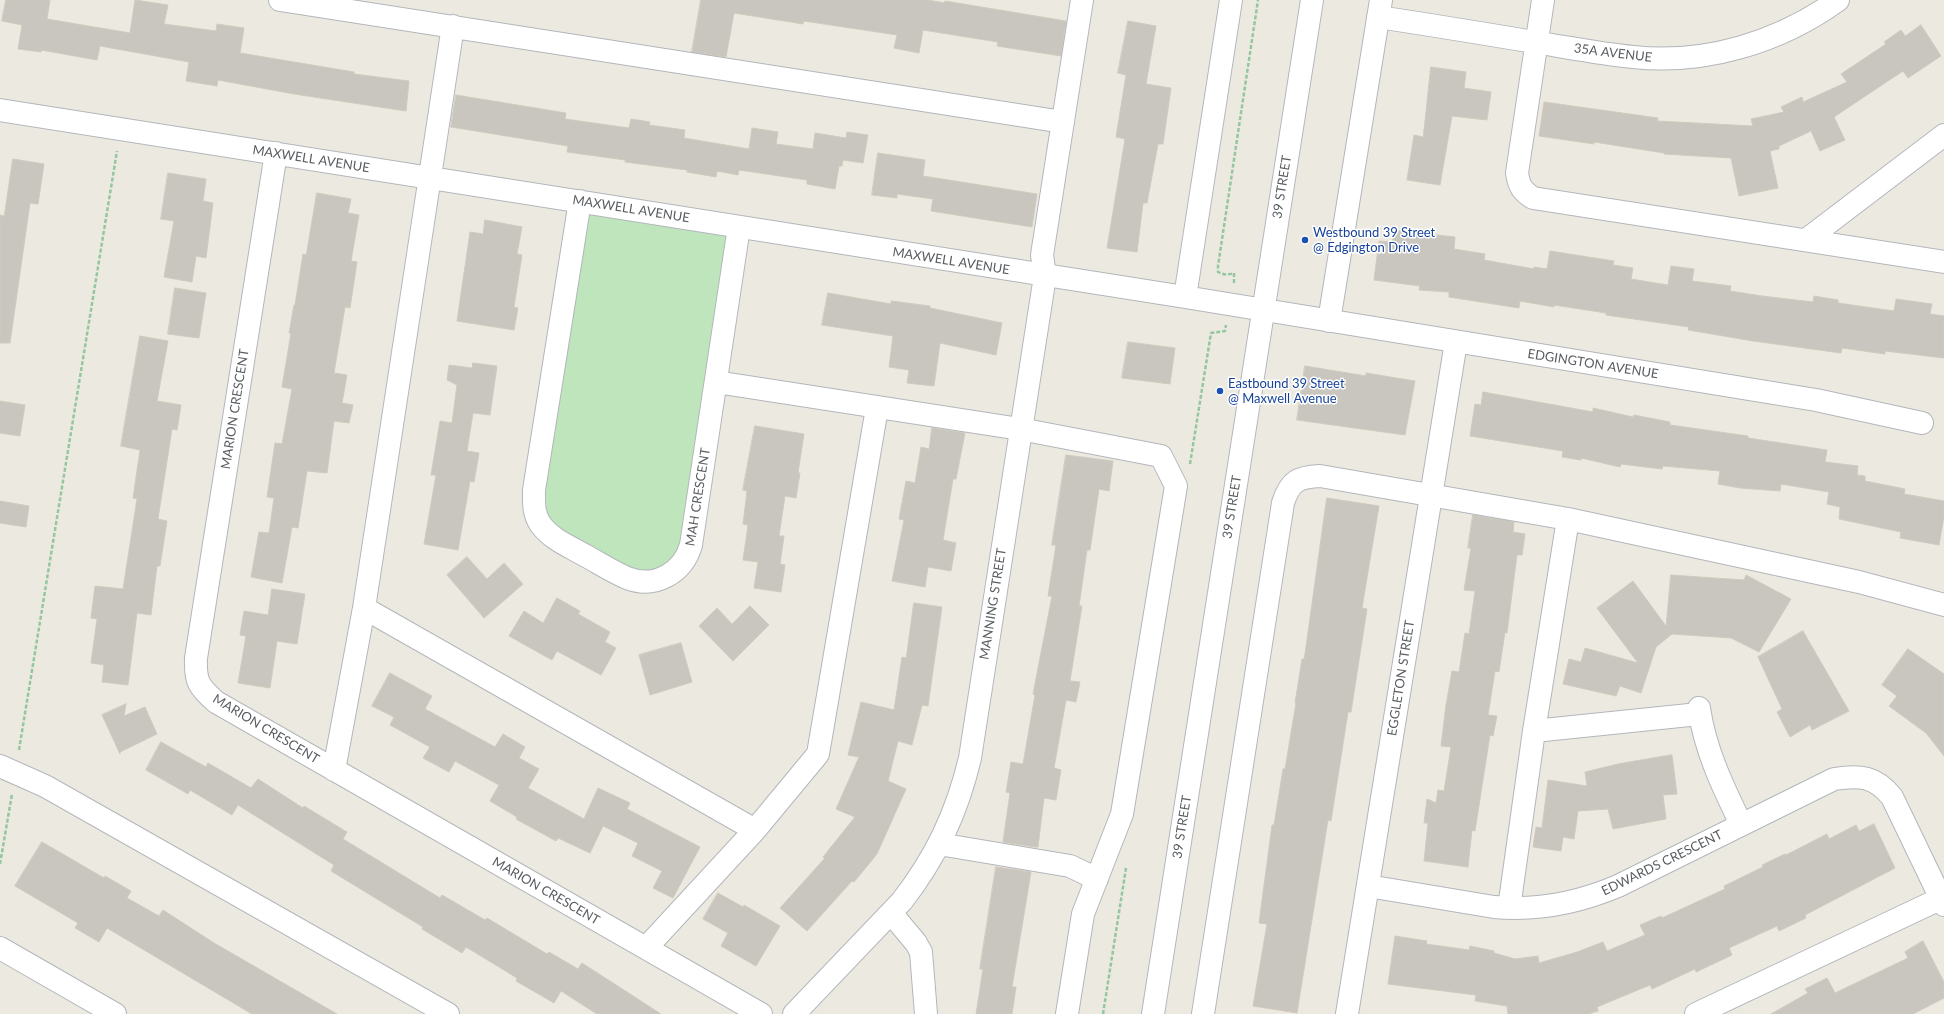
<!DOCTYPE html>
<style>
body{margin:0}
canvas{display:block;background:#ece9e0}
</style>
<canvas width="1944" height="1014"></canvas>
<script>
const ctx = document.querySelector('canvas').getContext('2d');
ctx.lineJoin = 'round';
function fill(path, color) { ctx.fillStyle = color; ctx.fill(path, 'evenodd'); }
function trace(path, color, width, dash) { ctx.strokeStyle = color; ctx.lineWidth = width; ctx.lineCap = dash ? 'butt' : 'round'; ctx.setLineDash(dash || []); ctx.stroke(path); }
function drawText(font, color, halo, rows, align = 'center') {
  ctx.font = font + ' Lato,sans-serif'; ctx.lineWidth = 3; ctx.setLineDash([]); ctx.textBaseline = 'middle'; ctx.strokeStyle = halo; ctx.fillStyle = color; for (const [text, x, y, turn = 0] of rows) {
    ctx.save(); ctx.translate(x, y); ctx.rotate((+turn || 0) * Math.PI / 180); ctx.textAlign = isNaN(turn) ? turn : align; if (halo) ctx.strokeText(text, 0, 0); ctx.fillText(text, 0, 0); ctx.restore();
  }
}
const green = new Path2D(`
 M 580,201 L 739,227 L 691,545 L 653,581 L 559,541 L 534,490 Z`);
const building = new Path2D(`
 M 6,0 L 50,0 L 47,19 L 130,33 L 135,0 L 168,5 L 164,24 L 216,31 L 217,24 L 244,28 L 240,53 L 354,72 L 354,74 L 409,81 L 406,111 L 294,94 L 218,80 L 217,86 L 186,81 L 189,62 L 100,46 L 97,60 L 41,50 L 41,52 L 18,49 L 22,25 L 2,21 Z
 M 701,0 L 928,0 L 944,3 L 945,1 L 1066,21 L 1061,56 L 997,46 L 998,42 L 923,30 L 919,53 L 894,48 L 897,35 L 804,21 L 803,24 L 734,13 L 726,57 L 692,52 Z
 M 1128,21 L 1156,26 L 1146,84 L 1171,88 L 1163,144 L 1158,144 L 1147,203 L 1143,203 L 1137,252 L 1107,248 L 1125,139 L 1116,137 L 1126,75 L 1118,73 Z
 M 1921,25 L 1941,56 L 1908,78 L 1903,71 L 1834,117 L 1845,140 L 1820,151 L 1811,131 L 1779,146 L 1779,149 L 1770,151 L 1778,188 L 1739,196 L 1731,158 L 1664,154 L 1664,153 L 1594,142 L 1594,144 L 1539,136 L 1544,102 L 1658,118 L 1657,121 L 1753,126 L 1751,119 L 1784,112 L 1781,107 L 1802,97 L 1803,102 L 1847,82 L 1841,74 L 1886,44 L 1884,42 L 1901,30 L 1905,36 Z
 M 1431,67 L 1466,72 L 1464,88 L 1491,92 L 1487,120 L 1452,116 L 1440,185 L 1407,180 L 1414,135 L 1423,137 Z
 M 456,95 L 566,113 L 565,119 L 629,128 L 631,119 L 650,122 L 649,125 L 685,130 L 684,138 L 749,149 L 752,128 L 778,132 L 776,144 L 813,149 L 815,133 L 846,138 L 847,132 L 868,135 L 863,163 L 843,160 L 842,166 L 839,166 L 835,189 L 807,184 L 807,180 L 739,170 L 738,175 L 717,171 L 716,177 L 687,172 L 687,170 L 625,162 L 625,160 L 567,152 L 568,146 L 451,127 Z
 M 878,153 L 925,160 L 923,176 L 1037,194 L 1032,227 L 931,211 L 933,199 L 897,194 L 897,198 L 872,195 Z
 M 13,159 L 44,164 L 38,204 L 30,203 L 10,343 L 0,343 L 0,215 L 4,216 Z
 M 168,173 L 206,179 L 203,201 L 213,203 L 206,258 L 196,256 L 192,282 L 164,277 L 174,221 L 161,219 Z
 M 317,193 L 351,199 L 348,213 L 359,215 L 351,261 L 357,262 L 350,308 L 345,307 L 334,373 L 347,375 L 342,403 L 353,405 L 349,423 L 334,421 L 327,473 L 307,471 L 298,528 L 292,527 L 282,583 L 251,577 L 259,532 L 269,533 L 274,498 L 267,497 L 275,443 L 282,444 L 292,389 L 282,387 L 291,333 L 289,333 L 294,305 L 295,305 L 303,254 L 306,255 Z
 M 485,220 L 522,227 L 517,254 L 522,255 L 514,307 L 518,308 L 514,330 L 457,321 L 470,232 L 483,234 Z
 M 1394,230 L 1455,237 L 1454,249 L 1485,254 L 1484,260 L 1534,269 L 1534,267 L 1547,269 L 1550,251 L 1614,261 L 1613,265 L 1633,268 L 1631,279 L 1668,285 L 1671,266 L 1694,269 L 1692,281 L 1731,286 L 1730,291 L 1762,296 L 1813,302 L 1814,296 L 1838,300 L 1838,303 L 1894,311 L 1896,299 L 1932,304 L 1930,314 L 1944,316 L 1944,358 L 1885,351 L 1885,354 L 1842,348 L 1841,353 L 1753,341 L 1688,330 L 1689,327 L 1606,315 L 1606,313 L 1554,305 L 1554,307 L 1520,301 L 1519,308 L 1449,297 L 1449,292 L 1419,290 L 1420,286 L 1374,280 L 1379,241 L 1392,242 Z
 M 175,288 L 206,293 L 199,338 L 168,334 Z
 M 828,293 L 891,304 L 891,301 L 930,306 L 930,308 L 1002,323 L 996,355 L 940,343 L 934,386 L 907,383 L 909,370 L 889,367 L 893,336 L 822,325 Z
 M 140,336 L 168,341 L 157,401 L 181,405 L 177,430 L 172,429 L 158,519 L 167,521 L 160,566 L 157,566 L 151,615 L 137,613 L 128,685 L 102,682 L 104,665 L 91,663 L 97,619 L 91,618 L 95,586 L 123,589 L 137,499 L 133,498 L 140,450 L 121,446 Z
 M 1128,342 L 1175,348 L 1170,384 L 1122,378 Z
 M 473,363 L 497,366 L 490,415 L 473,413 L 467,451 L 479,453 L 474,482 L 470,481 L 458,550 L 424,544 L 436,475 L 431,475 L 440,421 L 452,423 L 457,385 L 447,380 L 449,365 L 472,368 Z
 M 1305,366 L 1366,376 L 1366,373 L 1415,381 L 1405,435 L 1297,420 Z
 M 1483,392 L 1593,412 L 1593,408 L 1633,417 L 1634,415 L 1670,422 L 1670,425 L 1748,436 L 1748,438 L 1827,450 L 1825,462 L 1858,466 L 1857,475 L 1865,476 L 1865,481 L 1905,489 L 1904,494 L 1944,501 L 1944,516 L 1939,545 L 1900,538 L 1901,532 L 1839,519 L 1840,507 L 1827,504 L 1829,492 L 1781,484 L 1780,491 L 1740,488 L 1718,484 L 1720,471 L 1663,466 L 1662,469 L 1621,464 L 1620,467 L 1581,458 L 1581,460 L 1562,457 L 1563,451 L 1470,436 L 1475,404 L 1481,405 Z
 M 0,401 L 25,405 L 20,436 L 0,433 Z
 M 755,426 L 804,434 L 798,473 L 800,473 L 796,498 L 785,496 L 779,536 L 784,536 L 780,564 L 785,565 L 781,592 L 754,588 L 758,562 L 743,560 L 748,525 L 743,524 L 747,491 L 743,490 Z
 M 932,428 L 965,433 L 956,479 L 953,479 L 943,540 L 956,543 L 951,571 L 928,567 L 925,587 L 892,581 L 904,520 L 899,519 L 906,481 L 915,483 L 921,447 L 929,449 Z
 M 1066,455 L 1113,461 L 1109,491 L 1099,489 L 1090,550 L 1087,550 L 1079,606 L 1082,606 L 1070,681 L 1080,682 L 1076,702 L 1066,700 L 1054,768 L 1061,770 L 1056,800 L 1044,798 L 1038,847 L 1035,847 L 1003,842 L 1010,793 L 1006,792 L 1011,762 L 1023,764 L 1035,695 L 1033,694 L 1052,596 L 1048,596 L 1056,545 L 1052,545 Z
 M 1327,498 L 1379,506 L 1362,608 L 1367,609 L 1351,712 L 1348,712 L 1331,821 L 1328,820 L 1297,1013 L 1253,1006 L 1267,924 L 1259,923 L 1272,825 L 1274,825 L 1283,769 L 1285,769 L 1296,703 L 1295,703 L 1302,659 L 1304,659 Z
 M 0,501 L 29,506 L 26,527 L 0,523 Z
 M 1473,515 L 1514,522 L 1513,532 L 1525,534 L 1522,555 L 1517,555 L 1507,633 L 1505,632 L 1499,672 L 1495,671 L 1488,715 L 1497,716 L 1493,736 L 1490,735 L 1475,831 L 1472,830 L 1468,867 L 1424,861 L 1428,823 L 1424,823 L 1427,799 L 1436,803 L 1438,790 L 1444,791 L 1451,747 L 1441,746 L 1446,705 L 1452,671 L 1459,672 L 1465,633 L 1469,634 L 1475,591 L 1464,590 L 1471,548 L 1468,548 Z
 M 467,557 L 487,579 L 504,563 L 523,584 L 484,618 L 447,575 Z
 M 1671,575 L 1744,580 L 1746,575 L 1791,599 L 1759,652 L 1731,638 L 1672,634 L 1656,647 L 1641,693 L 1620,686 L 1616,696 L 1563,684 L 1569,659 L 1581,662 L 1585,648 L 1638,663 L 1597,608 L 1633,581 L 1666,626 Z
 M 272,589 L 305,594 L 297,644 L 277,641 L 270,688 L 238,683 L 246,636 L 240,635 L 244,611 L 268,615 Z
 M 557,598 L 580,611 L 578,614 L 610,632 L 605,642 L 616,648 L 601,675 L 557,651 L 552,660 L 509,636 L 524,611 L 543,623 Z
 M 914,603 L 942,607 L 928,706 L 922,705 L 912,745 L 898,741 L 888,781 L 906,789 L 877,854 L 854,882 L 852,881 L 807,931 L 780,908 L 825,858 L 823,857 L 855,817 L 836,809 L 859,757 L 848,755 L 861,702 L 894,710 L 902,657 L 906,658 Z
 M 750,606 L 769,625 L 733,661 L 699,626 L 717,608 L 732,624 Z
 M 1803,631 L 1849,711 L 1812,730 L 1810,725 L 1790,737 L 1777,712 L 1782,709 L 1758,657 Z
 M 681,643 L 692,682 L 650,695 L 639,655 Z
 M 1908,649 L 1944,674 L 1944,756 L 1926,733 L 1889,706 L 1897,696 L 1882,685 Z
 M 390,673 L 432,696 L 425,709 L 495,747 L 503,734 L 525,747 L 519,758 L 539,769 L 528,788 L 584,819 L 598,788 L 630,803 L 627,809 L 700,847 L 673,898 L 653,888 L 662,871 L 632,856 L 638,843 L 603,826 L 590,853 L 558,838 L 556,841 L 516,819 L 517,817 L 490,801 L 499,785 L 455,761 L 449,772 L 423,758 L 430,747 L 390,725 L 394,717 L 372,706 Z
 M 126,704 L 124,716 L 145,707 L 157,734 L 120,752 L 120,754 L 102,715 Z
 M 161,742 L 206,767 L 208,763 L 251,788 L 258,779 L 303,808 L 304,806 L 347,832 L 343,839 L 440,898 L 442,895 L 485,920 L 487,918 L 547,954 L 549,952 L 578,969 L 582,963 L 661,1014 L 597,1014 L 561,991 L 554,1003 L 516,981 L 517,978 L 466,947 L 462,953 L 422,929 L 423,927 L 331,871 L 334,865 L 238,805 L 232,815 L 190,790 L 188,794 L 146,770 Z
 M 1672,755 L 1677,794 L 1663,795 L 1666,819 L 1613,829 L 1608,809 L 1578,811 L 1574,839 L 1563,837 L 1561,851 L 1533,847 L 1536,827 L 1542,828 L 1548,780 L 1587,786 L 1585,772 L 1618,764 Z
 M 1874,824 L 1895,868 L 1805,915 L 1806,918 L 1779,931 L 1777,926 L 1729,948 L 1732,955 L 1696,972 L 1695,969 L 1652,989 L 1650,985 L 1597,1007 L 1598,1011 L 1588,1014 L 1508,1014 L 1507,1006 L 1475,1001 L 1476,995 L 1388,984 L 1395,936 L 1427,941 L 1426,944 L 1469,950 L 1470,946 L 1494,951 L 1494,953 L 1515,959 L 1538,956 L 1539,963 L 1577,952 L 1603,942 L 1607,951 L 1645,935 L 1640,925 L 1661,916 L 1662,918 L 1725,889 L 1724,886 L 1763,867 L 1762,865 L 1785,854 L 1786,855 L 1827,834 L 1829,839 L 1856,825 L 1859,831 Z
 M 42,842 L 104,878 L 105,876 L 131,891 L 127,898 L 159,916 L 163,910 L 214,943 L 337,1014 L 252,1014 L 107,928 L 99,942 L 75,928 L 78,923 L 15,886 Z
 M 996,867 L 1031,872 L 1012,987 L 1016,987 L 1012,1014 L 976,1014 L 983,969 L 980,969 Z
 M 718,893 L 743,907 L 744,905 L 780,926 L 756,966 L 721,946 L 728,933 L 703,919 Z
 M 1923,941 L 1944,982 L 1944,998 L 1913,1014 L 1771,1014 L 1808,993 L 1805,989 L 1827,978 L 1835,993 L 1908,958 L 1905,952 Z`);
const path = new Path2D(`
 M 1234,283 L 1234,273 C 1228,275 1224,275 1218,272 L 1218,266 L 1258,0
 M 1190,464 L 1211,333 L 1225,331 L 1226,325
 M 19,750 L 117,151
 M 0,864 L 12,794
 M 1103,1014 L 1126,868`);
const minor = new Path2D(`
 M 280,0 L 1063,122
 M 1543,0 L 1517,173 C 1519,186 1522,191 1533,198 L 1944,262
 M 1378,17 C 1432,25 1486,34 1540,43 C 1571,48 1602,54 1633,57 C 1705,65 1780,42 1838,0
 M 0,110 L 1185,297 L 1816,400 L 1922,423
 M 276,153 L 196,658 C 195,682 199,687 216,702 L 761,1014
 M 580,201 L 534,490 C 534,503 533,514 541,525 C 552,540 571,547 586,556 C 599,563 613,572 627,578 C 655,589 683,573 691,545 L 739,227
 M 1806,240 L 1944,135
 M 1185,297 L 1231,0
 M 1329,321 L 1381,0
 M 716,382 L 1020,429 L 1161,456 L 1176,486 L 1122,814 L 1083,914 L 1067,1014
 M 364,608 L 755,830
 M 1699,708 C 1705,750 1723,787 1741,824
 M 1534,731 L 1699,714
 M 0,766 L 45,786 L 448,1014
 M 334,770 L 364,608 L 453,26
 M 939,844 L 1070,866 L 1097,879
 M 1368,886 L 1494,907 C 1537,911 1578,903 1618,886 L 1834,779 C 1860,775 1875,776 1892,797 L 1944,905
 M 1509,908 L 1534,731 L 1568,519
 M 891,913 L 916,943 L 921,952 L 926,1014
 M 0,948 L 115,1014
 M 646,948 L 755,830 L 818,754 L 877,408
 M 794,1014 L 902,901 C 936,857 957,813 970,758 L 1045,276 L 1042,255 L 1082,0
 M 1153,1014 L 1312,0
 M 1203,1014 L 1283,503 C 1290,481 1298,477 1320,476 L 1568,519 L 1859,582 L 1944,605
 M 1347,1014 L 1456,342
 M 1696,1014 L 1944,897`);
const markers = [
 [1305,240,4,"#1a4fb4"],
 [1220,391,4,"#1a4fb4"]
];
const streetNames = [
 ["35A AVENUE",1613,53,7],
 ["MAXWELL AVENUE",311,159,9],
 ["39 STREET",1282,187,-81],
 ["MAXWELL AVENUE",631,209,9],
 ["MAXWELL AVENUE",951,261,9],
 ["EDGINGTON AVENUE",1593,364,9],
 ["MARION CRESCENT",235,409,-81],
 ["MAH CRESCENT",698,497,-81],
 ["39 STREET",1232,507,-81],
 ["MANNING STREET",993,604,-81],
 ["EGGLETON STREET",1401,678,-81],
 ["MARION CRESCENT",266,729,31],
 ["39 STREET",1182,827,-81],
 ["EDWARDS CRESCENT",1662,863,-26],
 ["MARION CRESCENT",546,891,30]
];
const transitNames = [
 ["Westbound 39 Street",1313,233],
 ["@ Edgington Drive",1313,248],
 ["Eastbound 39 Street",1228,384],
 ["@ Maxwell Avenue",1228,399]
];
fill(green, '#bee5bb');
fill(building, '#c9c5bf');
trace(building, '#d1cabe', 1);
trace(minor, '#b3b7bb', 24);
trace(path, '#94c69f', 2.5, [4, 2]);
trace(minor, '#fff', 22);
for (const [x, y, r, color] of markers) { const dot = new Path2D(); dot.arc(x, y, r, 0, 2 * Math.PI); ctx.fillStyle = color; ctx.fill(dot); trace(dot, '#fff', 1.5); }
drawText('13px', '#595d61', '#fff', streetNames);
drawText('13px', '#164399', '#fff', transitNames, 'left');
</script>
